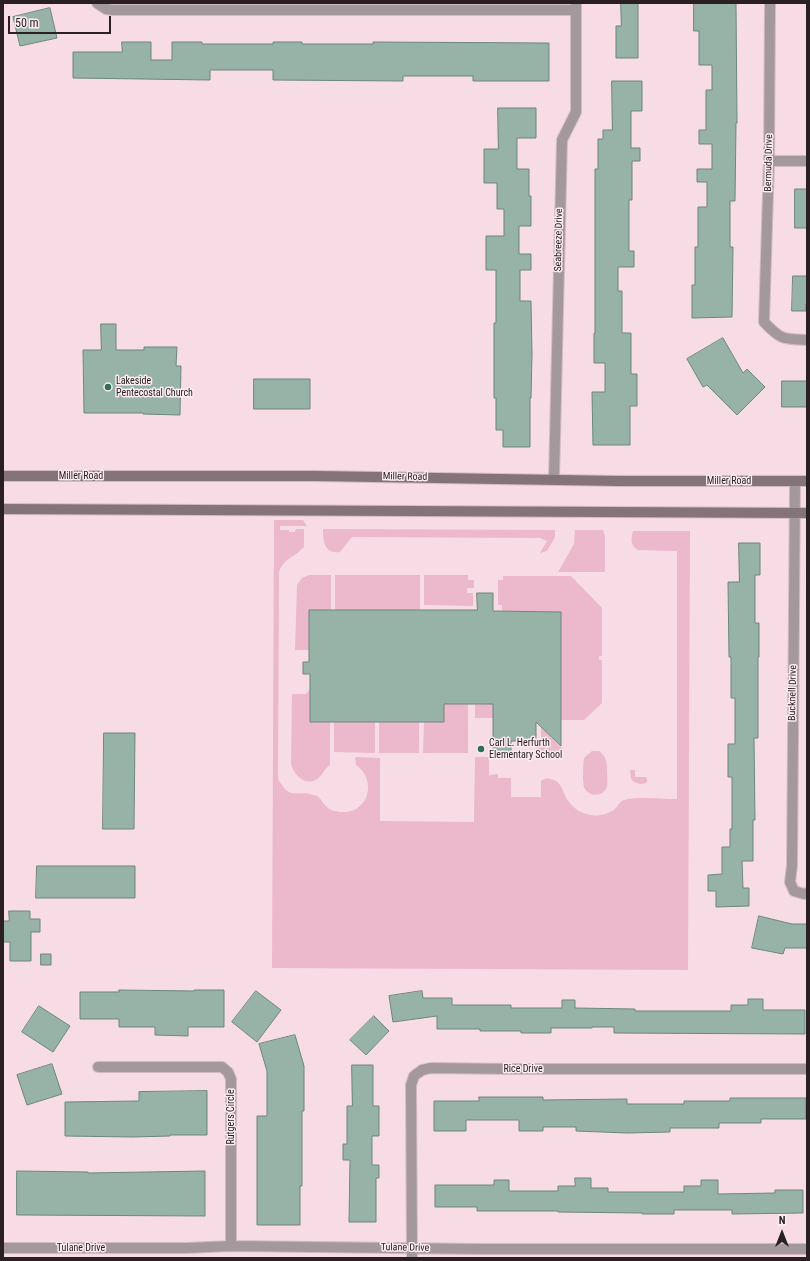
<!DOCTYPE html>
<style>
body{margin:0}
#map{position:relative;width:810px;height:1261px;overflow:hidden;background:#f7dce6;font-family:"Roboto Condensed",sans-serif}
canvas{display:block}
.frame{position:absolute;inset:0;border:4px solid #2a2024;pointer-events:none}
.north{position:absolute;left:762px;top:1213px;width:40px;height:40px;-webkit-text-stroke:3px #fdecf2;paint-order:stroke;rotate:0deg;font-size:11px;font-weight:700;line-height:16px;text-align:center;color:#2a2024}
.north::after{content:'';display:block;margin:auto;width:14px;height:18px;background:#2a2024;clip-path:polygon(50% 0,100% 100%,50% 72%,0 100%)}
.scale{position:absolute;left:8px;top:16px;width:103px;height:18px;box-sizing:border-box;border:2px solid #2a2024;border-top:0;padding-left:5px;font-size:12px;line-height:14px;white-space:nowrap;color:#2a2024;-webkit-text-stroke:3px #fdecf2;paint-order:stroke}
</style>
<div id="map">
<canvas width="810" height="1261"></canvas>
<div class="frame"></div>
<div class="north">N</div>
<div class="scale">50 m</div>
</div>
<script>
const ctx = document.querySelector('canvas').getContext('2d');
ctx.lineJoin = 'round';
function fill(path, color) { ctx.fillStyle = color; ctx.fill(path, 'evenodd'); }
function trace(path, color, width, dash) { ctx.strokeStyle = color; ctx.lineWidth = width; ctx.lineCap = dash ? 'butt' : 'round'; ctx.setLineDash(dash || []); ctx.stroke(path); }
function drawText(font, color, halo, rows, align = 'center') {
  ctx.font = font + ' "Roboto Condensed",sans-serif'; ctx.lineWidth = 3; ctx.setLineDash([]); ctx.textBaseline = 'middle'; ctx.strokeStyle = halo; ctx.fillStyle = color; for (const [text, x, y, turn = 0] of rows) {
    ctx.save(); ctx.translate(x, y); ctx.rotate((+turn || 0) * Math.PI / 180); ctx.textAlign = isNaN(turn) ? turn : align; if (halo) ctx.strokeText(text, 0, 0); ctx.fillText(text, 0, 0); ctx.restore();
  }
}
const green = new Path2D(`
 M 274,520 L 303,520 L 307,526 L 280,526 L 280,530 L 289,530 L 289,532 L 295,532 L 296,529 L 304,529 L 304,547 C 296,556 283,559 279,572 L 278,779 C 291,802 296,789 314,795 C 320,796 321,801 325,805 C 329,810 336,812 342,812 C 368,814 378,780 356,765 L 355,757 L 380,758 L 380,821 L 474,822 L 475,757 L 489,757 L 489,775 L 498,774 L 498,778 L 511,778 L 511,797 L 541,797 L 541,781 C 544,779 546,778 550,779 C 563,781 562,793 569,802 C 573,807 579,812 586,814 C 596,817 607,815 615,809 C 618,806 620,801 624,800 C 637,796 662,799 677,799 L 677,551 L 638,550 C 630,546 631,538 633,531 L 690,531 L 688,970 L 272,968 Z
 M 323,529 L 555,530 L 555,537 L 547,551 L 540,553 L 547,541 L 540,538 L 352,537 L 340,552 C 324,554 323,541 323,529 Z
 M 575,530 L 603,530 L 605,536 L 605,572 L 558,572 L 574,544 Z
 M 309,575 L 331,575 L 331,610 L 309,610 L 309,650 L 295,650 L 297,585 L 302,578 Z
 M 335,575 L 420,575 L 420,610 L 335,610 Z
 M 424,575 L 468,575 L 468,580 L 474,580 L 474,588 L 467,588 L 467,593 L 473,593 L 473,606 L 424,605 Z
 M 503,576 L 571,576 L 602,608 L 602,656 L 599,656 L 599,660 L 602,660 L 602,703 L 584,720 L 546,720 L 561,716 L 561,612 L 502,611 L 502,605 L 498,605 L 498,580 L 503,580 Z
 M 310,689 L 310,722 L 330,722 L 330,765 C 324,769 323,775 317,779 C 305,787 294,775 291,764 L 292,694 L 306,694 Z
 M 444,704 L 468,704 L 468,753 L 423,753 L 424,722 L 444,722 Z
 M 475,704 L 493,704 L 493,718 L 475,718 Z
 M 334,722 L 375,722 L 375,753 L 334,752 Z
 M 379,722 L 419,722 L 419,753 L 379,753 Z
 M 541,727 L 563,749 C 553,760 545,760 536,748 L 537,746 L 541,746 Z
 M 592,751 L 599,751 C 606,756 607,762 607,770 C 607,775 608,781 607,786 C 605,796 590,798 585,789 C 582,784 583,765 584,758 Z
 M 630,770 L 635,770 L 635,777 L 646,777 L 647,779 L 647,782 C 641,786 635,783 631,779 Z`);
const building = new Path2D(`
 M 621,3 L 638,3 L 638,58 L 616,58 L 616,26 L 621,26 Z
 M 694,3 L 736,3 L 737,123 L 736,123 L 735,201 L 730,201 L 730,247 L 733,247 L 732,317 L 692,318 L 692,285 L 695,285 L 695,247 L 698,247 L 698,207 L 707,207 L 707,182 L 697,182 L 697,169 L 712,169 L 712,144 L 699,144 L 699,130 L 706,130 L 706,90 L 712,90 L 712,65 L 699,65 L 699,31 L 694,31 Z
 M 50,8 L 57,38 L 20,46 L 13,17 Z
 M 122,42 L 151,42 L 151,60 L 172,60 L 172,42 L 202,42 L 202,44 L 273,44 L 273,42 L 302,42 L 302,44 L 373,44 L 373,42 L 549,43 L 549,81 L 473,81 L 473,76 L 403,76 L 403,81 L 273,80 L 273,70 L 210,70 L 210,80 L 73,78 L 73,52 L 122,52 Z
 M 612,81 L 642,81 L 642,111 L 631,111 L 631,148 L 640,148 L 640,161 L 632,161 L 632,200 L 629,200 L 629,251 L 634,251 L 634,267 L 618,267 L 618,291 L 622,291 L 622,333 L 631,333 L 631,374 L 637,374 L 637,406 L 630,406 L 630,445 L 593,445 L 592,392 L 605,392 L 605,363 L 594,363 L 594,333 L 595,333 L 595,169 L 598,169 L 598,139 L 603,139 L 603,130 L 612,130 Z
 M 498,108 L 536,108 L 536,138 L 517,138 L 517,169 L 529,169 L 529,196 L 531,196 L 531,226 L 519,226 L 519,254 L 531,254 L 531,270 L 520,270 L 520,301 L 531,301 L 532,354 L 531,398 L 530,398 L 530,447 L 503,447 L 503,430 L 496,430 L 496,398 L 494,398 L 494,323 L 496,323 L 496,270 L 486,270 L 486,236 L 504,236 L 504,209 L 497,209 L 497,183 L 484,183 L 484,149 L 498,149 Z
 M 795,189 L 807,189 L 807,228 L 795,228 Z
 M 793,276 L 807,276 L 807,304 L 806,304 L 806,311 L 792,311 Z
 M 101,324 L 116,324 L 116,350 L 144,350 L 144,347 L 177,347 L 176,366 L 181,366 L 180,415 L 143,414 L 143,413 L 84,413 L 83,350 L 101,350 Z
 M 723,338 L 743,373 L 747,369 L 765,387 L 737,415 L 707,385 L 703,387 L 687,359 Z
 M 254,379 L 310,379 L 310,409 L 254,409 Z
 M 782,381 L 807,381 L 807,407 L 782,407 Z
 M 739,543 L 760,543 L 760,575 L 755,575 L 755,623 L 759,623 L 759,657 L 758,657 L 758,738 L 754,738 L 755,820 L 753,820 L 753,861 L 742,861 L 743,888 L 749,888 L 749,906 L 716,907 L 716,891 L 708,891 L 708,875 L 722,874 L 722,847 L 730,847 L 730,829 L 732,829 L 732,777 L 728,777 L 728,744 L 735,744 L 735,698 L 731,698 L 731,657 L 729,657 L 728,582 L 739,582 Z
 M 477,593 L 493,593 L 493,611 L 561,612 L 561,746 L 536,722 L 536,741 L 511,741 L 511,752 L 493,752 L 493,704 L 444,704 L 444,722 L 310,722 L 310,674 L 303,674 L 303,662 L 309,662 L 309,610 L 477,610 Z
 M 104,733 L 135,733 L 134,829 L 103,829 Z
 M 37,866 L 135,866 L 135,898 L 36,898 Z
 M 9,911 L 30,911 L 30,919 L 40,919 L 40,932 L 31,932 L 31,961 L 10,961 L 10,942 L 3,942 L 3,921 L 9,921 Z
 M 759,916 L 792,924 L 807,924 L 807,948 L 785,948 L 783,954 L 752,948 Z
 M 41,954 L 51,954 L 51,965 L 41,965 Z
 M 119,990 L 194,991 L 194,990 L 224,990 L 224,1027 L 188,1027 L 188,1036 L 155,1035 L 155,1027 L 119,1027 L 119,1019 L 80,1019 L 80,992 L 119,992 Z
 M 256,991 L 281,1010 L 257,1042 L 232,1022 Z
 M 422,991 L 423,998 L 452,998 L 452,1005 L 511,1005 L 511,1008 L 562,1008 L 562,1000 L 575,1000 L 575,1008 L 635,1009 L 635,1011 L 731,1011 L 731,1005 L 748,1005 L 748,999 L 763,999 L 763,1010 L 805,1010 L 805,1034 L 614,1033 L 614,1027 L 592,1027 L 592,1028 L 551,1028 L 551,1033 L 521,1033 L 521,1031 L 480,1031 L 480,1029 L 437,1029 L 437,1016 L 393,1022 L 389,996 Z
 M 39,1006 L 70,1026 L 53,1052 L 22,1032 Z
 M 374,1016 L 389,1031 L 366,1055 L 350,1040 Z
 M 295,1035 L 304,1066 L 304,1111 L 302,1111 L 302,1186 L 300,1186 L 300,1225 L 257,1225 L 257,1116 L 267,1116 L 267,1071 L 259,1044 Z
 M 52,1064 L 62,1094 L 27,1105 L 17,1075 Z
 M 352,1065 L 373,1065 L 373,1106 L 379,1106 L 379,1136 L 372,1136 L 372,1165 L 379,1165 L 379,1178 L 376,1178 L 376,1222 L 349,1222 L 350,1160 L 343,1160 L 343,1144 L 347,1144 L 347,1106 L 352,1106 Z
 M 207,1091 L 207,1135 L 170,1135 L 170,1136 L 132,1137 L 65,1136 L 65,1102 L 139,1101 L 139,1092 Z
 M 479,1097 L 543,1097 L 543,1100 L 627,1099 L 627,1104 L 684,1104 L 684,1101 L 730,1101 L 730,1098 L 806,1098 L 806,1119 L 761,1119 L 761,1123 L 719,1123 L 719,1128 L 670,1128 L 670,1132 L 627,1133 L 576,1131 L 576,1127 L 543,1127 L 543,1131 L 519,1131 L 519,1120 L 466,1120 L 466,1131 L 434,1131 L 434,1101 L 479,1101 Z
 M 17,1171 L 88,1172 L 88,1173 L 205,1171 L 205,1216 L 17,1215 Z
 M 575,1178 L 591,1178 L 591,1188 L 608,1188 L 608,1192 L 684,1192 L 684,1186 L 701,1186 L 701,1180 L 718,1180 L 718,1194 L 775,1193 L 775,1190 L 803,1190 L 803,1213 L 732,1214 L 732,1210 L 674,1210 L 674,1214 L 642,1214 L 642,1213 L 558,1212 L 558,1211 L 477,1211 L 477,1207 L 435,1207 L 435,1185 L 494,1185 L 494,1180 L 509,1180 L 509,1191 L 558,1191 L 558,1186 L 575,1186 Z`);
const minor = new Path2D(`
 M 97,3 L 106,9 L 113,10 L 576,10
 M 770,3 L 769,161 L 764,322 C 781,340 783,339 807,340
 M 769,161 L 807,161
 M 554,479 L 562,140 L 576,112 L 576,3
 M 795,481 L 792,866 L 790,882 L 794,891 L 804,894 L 807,893
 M 98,1067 L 222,1067 L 228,1072 L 231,1079 L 231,1246
 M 3,1248 L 187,1248 L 231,1246 L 479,1249 L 807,1249
 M 412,1258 L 411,1085 L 414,1076 L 422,1070 L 431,1068 L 512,1069 L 807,1069`);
const secondary = new Path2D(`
 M 3,476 L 315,476 L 620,481 L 807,481
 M 3,509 L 807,513`);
const markers = [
 [108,387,4,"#306d5a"],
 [481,749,4,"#306d5a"]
];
const streetNames = [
 ["Bermuda Drive",769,163,-89],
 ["Seabreeze Drive",559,240,-89],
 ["Miller Road",81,476],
 ["Miller Road",405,477,1],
 ["Miller Road",729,481],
 ["Bucknell Drive",793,693,-89],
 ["Rice Drive",523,1069],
 ["Rutgers Circle",231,1117,-90],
 ["Tulane Drive",81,1248],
 ["Tulane Drive",405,1248,1]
];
const poiNames = [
 ["Lakeside",116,381],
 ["Pentecostal Church",116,393],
 ["Carl L. Herfurth",489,743],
 ["Elementary School",489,755]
];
fill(green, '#ecb8cc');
fill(building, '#97b2a7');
trace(building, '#6d877d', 1);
trace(minor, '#d2bac3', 12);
trace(secondary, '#d2bac3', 12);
trace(minor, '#a3989c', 10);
trace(secondary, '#847379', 10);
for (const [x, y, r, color] of markers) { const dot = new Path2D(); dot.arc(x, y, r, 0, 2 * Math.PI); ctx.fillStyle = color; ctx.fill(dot); trace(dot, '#fdecf2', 1.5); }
drawText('10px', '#2a2024', '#fdecf2', streetNames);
drawText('10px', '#2a2024', '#fdecf2', poiNames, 'left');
</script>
